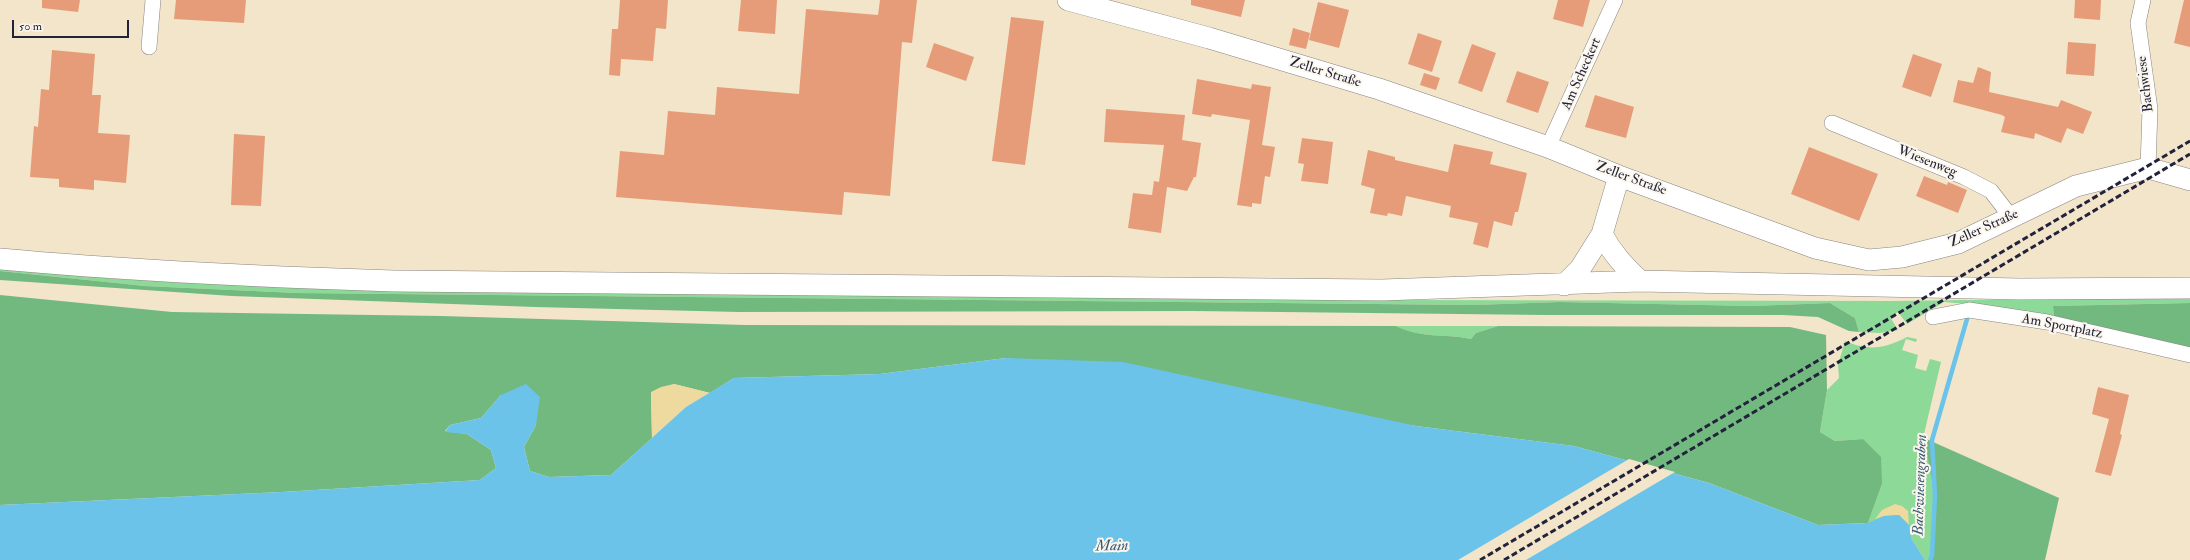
<!DOCTYPE html>
<meta charset="utf-8">
<style>
body{margin:0}
#map{position:relative;width:2190px;height:560px;overflow:hidden;background:#f2e5ca;font-family:"IM FELL Double Pica",serif}
canvas{display:block}
.scale{position:absolute;left:12px;top:20px;width:117px;height:18px;box-sizing:border-box;border:2px solid #22223b;border-top:0;padding-left:5px;font-size:12px;line-height:14px;white-space:nowrap;color:#22223b;-webkit-text-stroke:3px #fbf7ec;paint-order:stroke}
</style>
<div id="map">
<canvas width="2190" height="560"></canvas>
<div class="scale">50 m</div>
</div>
<script>
const ctx = document.querySelector('canvas').getContext('2d');
ctx.lineJoin = 'round';
function fill(path, color) { ctx.fillStyle = color; ctx.fill(path, 'evenodd'); }
function trace(path, color, width, dash) { ctx.strokeStyle = color; ctx.lineWidth = width; ctx.lineCap = dash ? 'butt' : 'round'; ctx.setLineDash(dash || []); ctx.stroke(path); }
function drawText(font, color, halo, rows, align = 'center') {
  ctx.font = font + ' "IM FELL Double Pica",serif'; ctx.lineWidth = 4; ctx.setLineDash([]); ctx.textBaseline = 'middle'; ctx.strokeStyle = halo; ctx.fillStyle = color; for (const [text, x, y, turn = 0] of rows) {
    ctx.save(); ctx.translate(x, y); ctx.rotate((+turn || 0) * Math.PI / 180); ctx.textAlign = isNaN(turn) ? turn : align; if (halo) ctx.strokeText(text, 0, 0); ctx.fillText(text, 0, 0); ctx.restore();
  }
}
const green = new Path2D(`
 M 0,268 L 118,279 L 292,287 L 1380,300 L 1894,301 L 2190,297 L 2190,303 L 2053,306 L 2054,319 L 1968,304 L 1944,302 L 1907,324 L 1898,312 L 1890,317 L 1898,330 L 1880,333 L 1859,332 L 1855,318 L 1830,303 L 1752,306 L 1560,302 L 1473,305 L 297,293 L 145,286 L 0,271 Z
 M 1396,326 L 1498,326 L 1476,333 L 1471,339 C 1444,333 1422,339 1396,326 Z
 M 1907,337 L 1917,339 L 1916,342 L 1906,339 L 1902,350 L 1918,355 L 1915,368 L 1926,371 L 1930,359 L 1941,362 L 1924,434 L 1935,496 L 1932,556 L 1930,560 L 1925,560 L 1911,538 L 1868,523 L 1882,484 L 1863,439 L 1835,441 L 1820,432 L 1827,390 L 1839,378 L 1838,365 L 1845,341 C 1868,351 1884,349 1907,337 Z`);
const forest = new Path2D(`
 M 0,271 L 145,286 L 297,293 L 1473,305 L 1560,302 L 1752,306 L 1830,303 L 1855,318 L 1859,332 L 1849,331 L 1818,317 L 1783,315 L 1546,315 L 1193,311 L 738,312 L 535,307 L 232,296 L 0,280 Z
 M 0,295 L 172,312 L 441,316 L 745,325 L 1396,326 C 1423,339 1443,333 1471,339 L 1476,333 L 1498,326 L 1790,327 L 1826,335 L 1827,390 L 1820,432 L 1835,441 L 1863,439 L 1881,457 L 1882,484 L 1868,523 L 1818,525 L 1709,483 L 1574,446 L 1416,426 L 1006,358 L 880,374 L 734,378 L 710,393 L 674,384 L 651,393 L 652,438 L 611,475 L 549,477 L 530,471 L 524,447 L 536,425 L 501,395 L 481,418 L 450,425 L 445,431 L 467,434 L 491,450 L 496,468 L 480,480 L 282,492 L 0,505 Z
 M 2190,303 L 2190,348 L 2054,319 L 2053,306 Z
 M 1924,438 L 2059,498 L 2045,560 L 1930,560 L 1932,556 L 1935,496 Z`);
const sand = new Path2D(`
 M 674,384 L 710,393 L 686,407 L 652,438 L 651,392 L 661,387 Z
 M 1895,504 L 1902,506 L 1908,511 L 1909,525 L 1899,515 L 1884,516 L 1875,519 L 1882,510 Z`);
const water = new Path2D(`
 M 1006,358 L 1123,362 L 1416,426 L 1574,446 L 1709,483 L 1818,525 L 1868,523 L 1884,516 L 1899,515 L 1909,525 L 1911,538 L 1925,560 L 0,560 L 0,505 L 282,492 L 480,480 L 496,468 L 491,450 L 467,434 L 445,432 L 450,425 L 481,418 L 501,395 L 526,384 L 540,397 L 536,425 L 524,447 L 530,471 L 549,477 L 611,475 L 686,407 L 734,378 L 880,374 Z`);
const pier = new Path2D(`
 M 1629,459 L 1675,472 L 1526,560 L 1458,560 Z`);
const stream = new Path2D(`
 M 1930,560 L 1932,556 L 1935,496 L 1932,440 L 1967,319`);
const building = new Path2D(`
 M 42,0 L 80,0 L 78,12 L 42,8 Z
 M 176,0 L 246,0 L 244,23 L 174,19 Z
 M 620,0 L 668,0 L 666,29 L 656,28 L 653,61 L 621,59 L 620,76 L 609,75 L 612,29 L 618,29 Z
 M 741,0 L 777,0 L 775,34 L 738,31 Z
 M 880,0 L 917,0 L 912,43 L 902,42 L 890,196 L 844,192 L 842,215 L 616,197 L 620,151 L 664,155 L 668,111 L 715,115 L 717,87 L 799,94 L 806,9 L 878,15 Z
 M 1191,0 L 1245,0 L 1241,17 L 1191,5 Z
 M 1558,0 L 1590,0 L 1583,27 L 1553,19 Z
 M 2075,0 L 2101,0 L 2100,20 L 2074,18 Z
 M 2184,0 L 2190,0 L 2190,47 L 2174,43 Z
 M 1318,2 L 1349,10 L 1339,48 L 1309,40 Z
 M 1011,17 L 1044,21 L 1025,165 L 992,161 Z
 M 1293,28 L 1310,33 L 1306,49 L 1289,45 Z
 M 1418,33 L 1442,41 L 1432,72 L 1408,64 Z
 M 2068,42 L 2096,44 L 2094,76 L 2066,74 Z
 M 934,43 L 974,57 L 966,81 L 926,67 Z
 M 1472,44 L 1496,53 L 1482,92 L 1458,83 Z
 M 52,50 L 95,54 L 92,95 L 101,95 L 98,133 L 130,135 L 126,183 L 94,180 L 94,190 L 59,187 L 59,179 L 30,177 L 34,126 L 38,127 L 41,89 L 49,90 Z
 M 1913,54 L 1942,64 L 1931,97 L 1902,87 Z
 M 1978,67 L 1991,72 L 1989,92 L 2058,107 L 2061,100 L 2092,112 L 2083,134 L 2067,128 L 2061,143 L 2035,133 L 2034,139 L 2001,132 L 2005,117 L 2002,115 L 1953,102 L 1958,80 L 1973,83 Z
 M 1517,71 L 1549,82 L 1538,113 L 1506,102 Z
 M 1424,73 L 1440,78 L 1436,90 L 1420,85 Z
 M 1197,79 L 1251,89 L 1252,84 L 1271,87 L 1262,145 L 1275,147 L 1270,177 L 1265,176 L 1261,204 L 1252,203 L 1252,207 L 1237,205 L 1250,120 L 1212,114 L 1211,117 L 1192,114 Z
 M 1595,95 L 1634,107 L 1626,138 L 1585,127 Z
 M 1106,109 L 1185,115 L 1182,140 L 1201,143 L 1196,177 L 1194,177 L 1187,191 L 1167,187 L 1161,233 L 1128,228 L 1133,193 L 1152,195 L 1154,181 L 1159,182 L 1164,145 L 1104,142 Z
 M 234,134 L 265,136 L 261,206 L 231,205 Z
 M 1302,138 L 1333,142 L 1328,184 L 1301,181 L 1304,164 L 1298,163 Z
 M 1454,144 L 1493,152 L 1490,164 L 1527,173 L 1518,212 L 1515,212 L 1512,226 L 1494,221 L 1488,248 L 1473,244 L 1478,223 L 1449,217 L 1451,206 L 1406,196 L 1402,216 L 1388,213 L 1387,216 L 1370,213 L 1375,189 L 1361,185 L 1368,150 L 1395,157 L 1395,160 L 1448,172 Z
 M 1809,147 L 1878,174 L 1859,221 L 1791,194 Z
 M 1924,176 L 1947,185 L 1948,182 L 1967,190 L 1958,213 L 1916,196 Z
 M 2098,387 L 2129,395 L 2120,434 L 2122,435 L 2111,476 L 2095,472 L 2109,419 L 2092,414 Z`);
const street = new Path2D(`
 M 2143,0 L 2138,23 L 2150,109 L 2148,168
 M 149,47 L 153,0
 M 1832,123 L 1964,177 L 1991,191 L 2011,217
 M 1548,147 L 1615,0
 M 1933,317 L 1969,310 L 2047,322 L 2190,355`);
const secondary = new Path2D(`
 M 1068,0 L 1209,38 L 1379,89 L 1548,147 L 1619,176 L 1815,248 L 1869,260 L 1902,257 L 1958,243 L 2076,186 L 2148,168 L 2190,180
 M 1602,234 C 1612,253 1624,266 1640,281
 M 0,259 C 131,271 262,277 394,281 L 1382,290 L 1640,281 L 2020,289 L 2190,288
 M 1564,285 L 1580,269 L 1602,234 L 1619,176`);
const rail = new Path2D(`
 M 1480,560 L 2190,141
 M 1504,560 L 2190,154`);
const streetNames = [
 ["Zeller Straße",1325,73,17],
 ["Am Scheckert",1582,74,-66],
 ["Bachwiese",2146,84,-97],
 ["Wiesenweg",1927,162,22],
 ["Zeller Straße",1631,179,20],
 ["Zeller Straße",1984,229,-24],
 ["Am Sportplatz",2062,327,11]
];
const waterNames = [
 ["Bachwiesengraben",1921,485,-88],
 ["Main",1112,547,-1]
];
fill(green, '#8dd997');
fill(forest, '#72b980');
fill(sand, '#eeda9e');
fill(water, '#6bc3e9');
fill(pier, '#f2e5ca');
trace(stream, '#6bc3e9', 4.5);
fill(building, '#e69c78');
trace(street, '#8a8482', 16);
trace(secondary, '#8a8482', 22);
trace(street, '#fff', 15);
trace(secondary, '#fff', 21);
trace(rail, '#22223b', 3, [6, 3]);
drawText('14px', '#22223b', '#fbf7ec', streetNames);
drawText('italic 15px', '#3c5a78', '#fbf7ec', waterNames);
</script>
